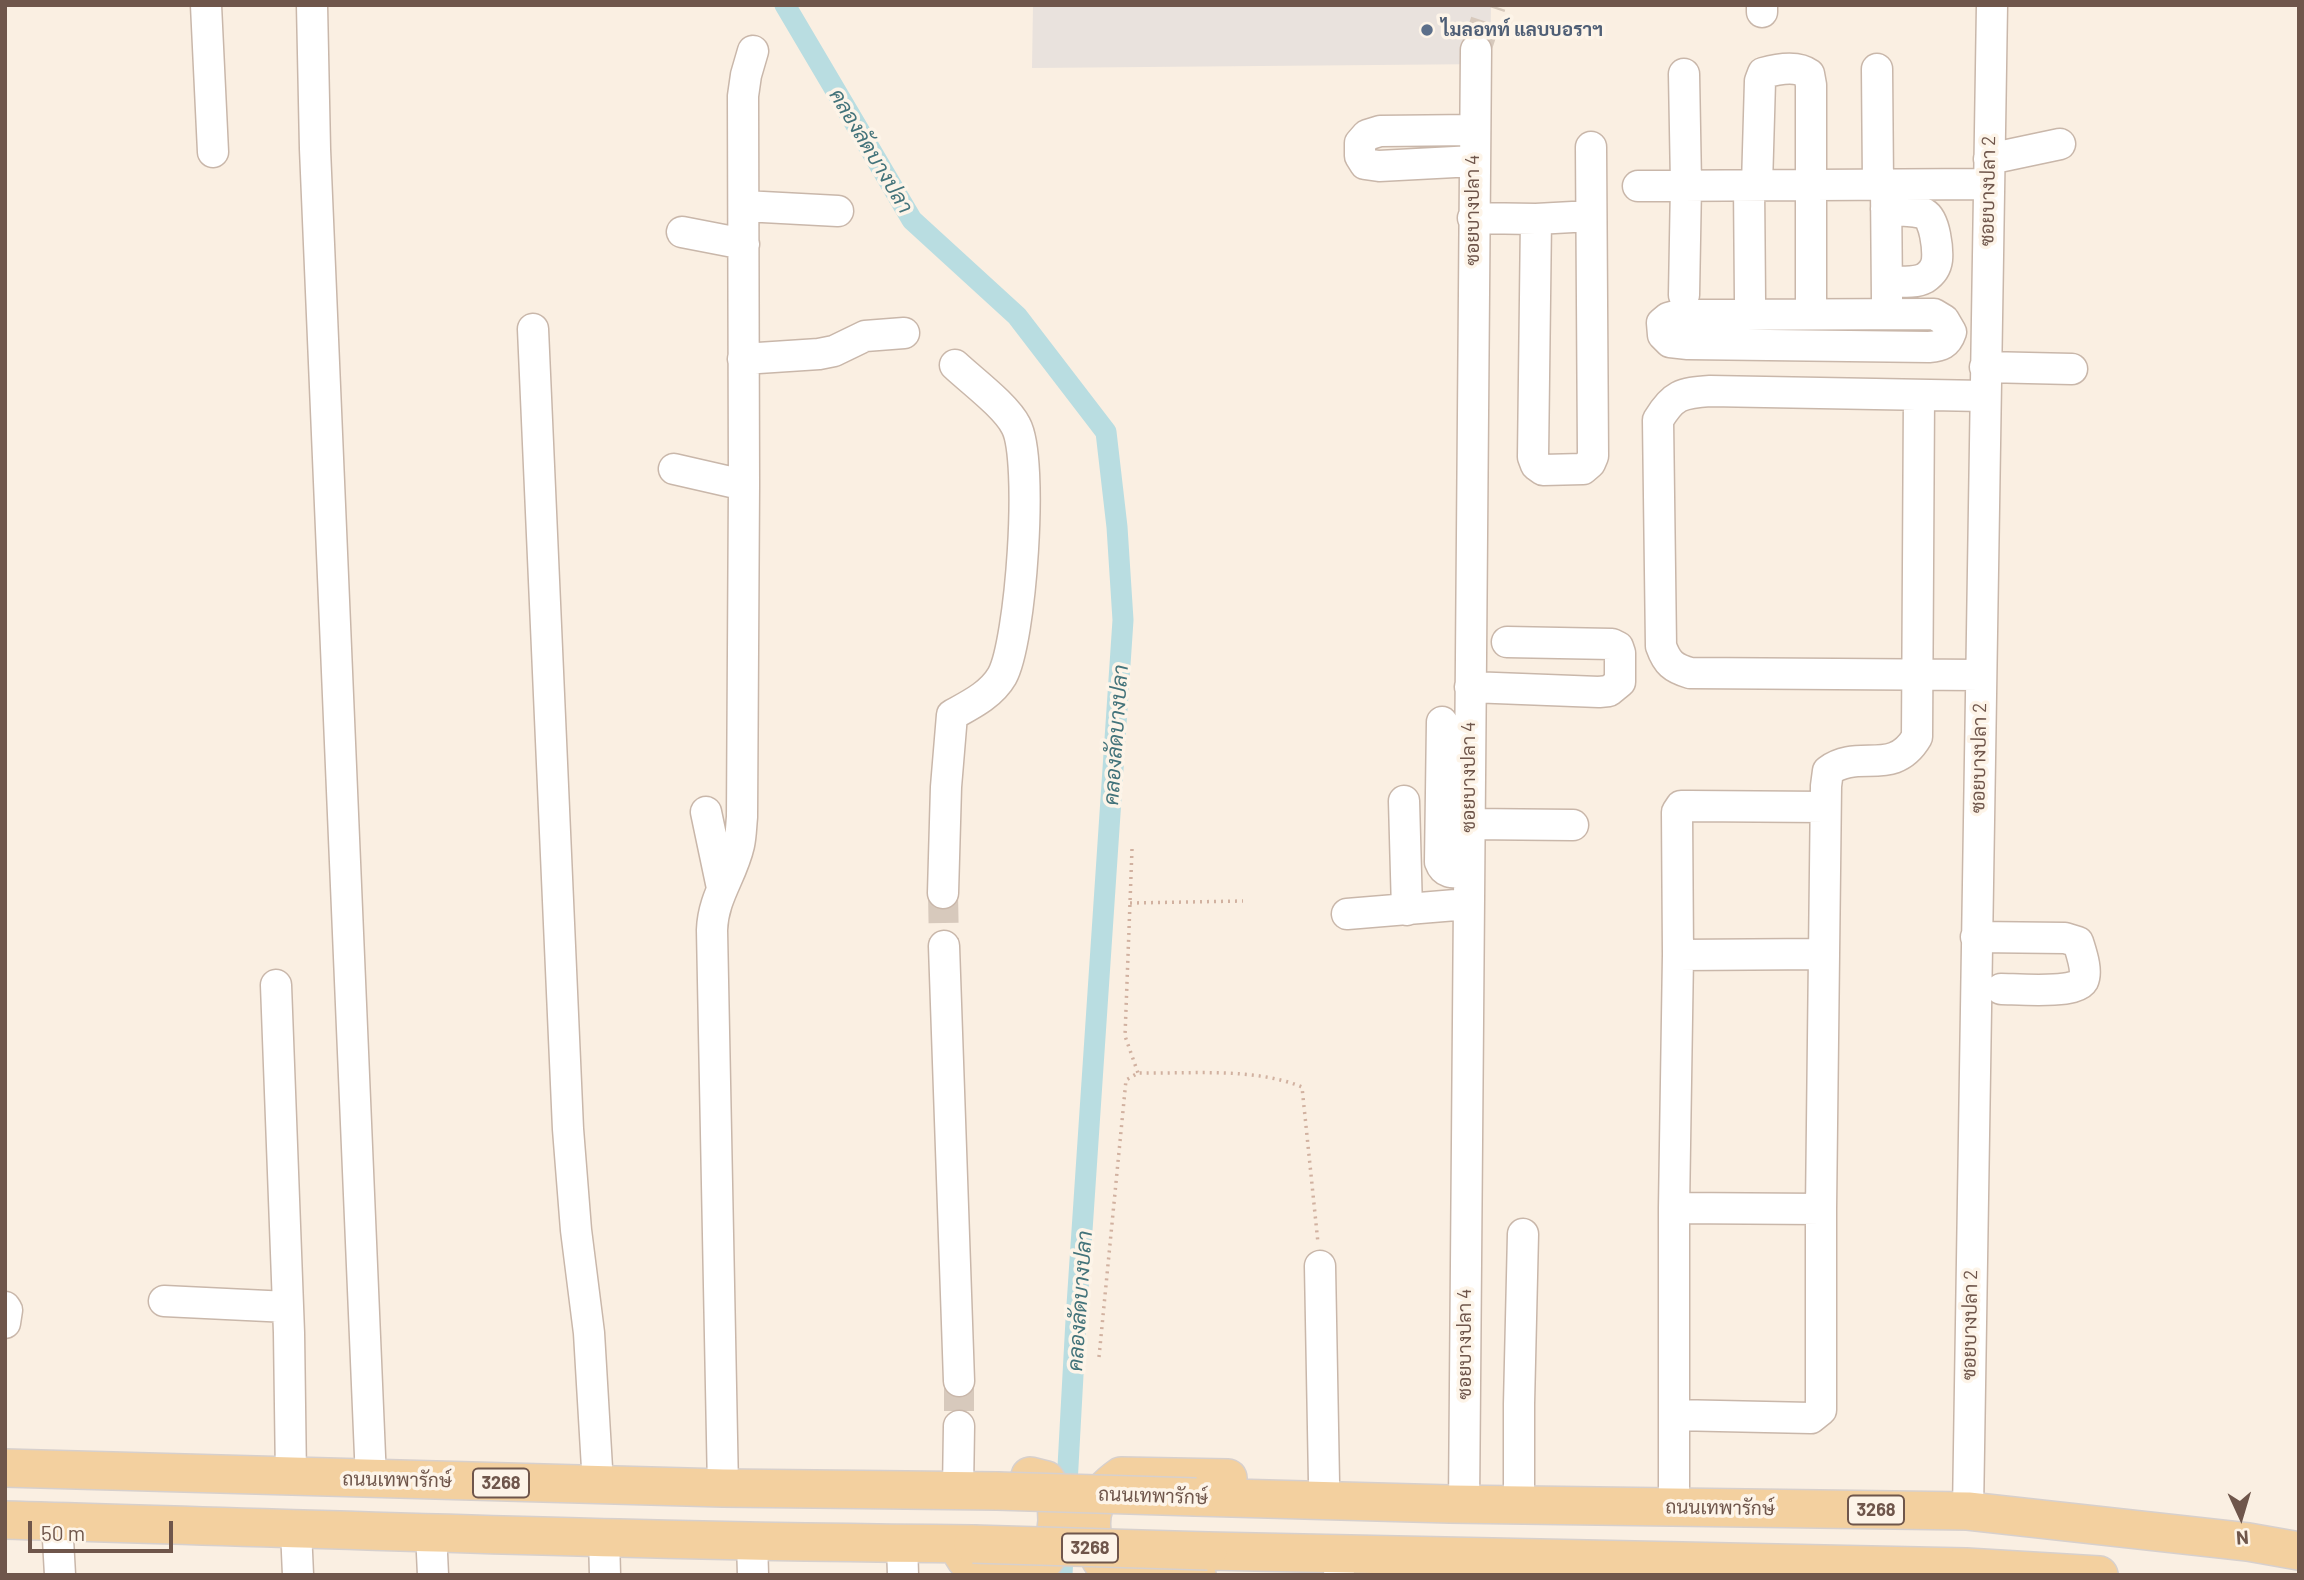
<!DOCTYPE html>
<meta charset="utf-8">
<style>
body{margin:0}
#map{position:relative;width:2304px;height:1580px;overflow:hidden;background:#faefe2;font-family:Barlow,sans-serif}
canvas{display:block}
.frame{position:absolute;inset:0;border:7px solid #6f564b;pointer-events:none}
.north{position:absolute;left:2206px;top:1482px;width:70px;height:70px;-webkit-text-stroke:5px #fdf4e8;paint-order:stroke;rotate:176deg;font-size:19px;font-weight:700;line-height:28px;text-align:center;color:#6f564b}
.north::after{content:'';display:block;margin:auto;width:24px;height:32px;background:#6f564b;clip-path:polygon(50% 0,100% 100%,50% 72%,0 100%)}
.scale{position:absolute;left:28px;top:1521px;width:145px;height:32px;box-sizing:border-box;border:4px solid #6f564b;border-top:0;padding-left:9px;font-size:21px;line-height:24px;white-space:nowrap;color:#6f564b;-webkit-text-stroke:5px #fdf4e8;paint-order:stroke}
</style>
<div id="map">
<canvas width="2304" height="1580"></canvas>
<div class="frame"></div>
<div class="north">N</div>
<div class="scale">50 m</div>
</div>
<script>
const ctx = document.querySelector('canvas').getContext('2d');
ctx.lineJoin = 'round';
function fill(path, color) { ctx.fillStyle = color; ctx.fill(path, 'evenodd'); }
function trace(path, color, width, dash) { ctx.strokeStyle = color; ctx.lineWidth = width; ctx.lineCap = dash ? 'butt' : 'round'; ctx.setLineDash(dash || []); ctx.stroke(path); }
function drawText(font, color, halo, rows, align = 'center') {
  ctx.font = font + ' Barlow,Sarabun,sans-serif'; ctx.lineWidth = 7; ctx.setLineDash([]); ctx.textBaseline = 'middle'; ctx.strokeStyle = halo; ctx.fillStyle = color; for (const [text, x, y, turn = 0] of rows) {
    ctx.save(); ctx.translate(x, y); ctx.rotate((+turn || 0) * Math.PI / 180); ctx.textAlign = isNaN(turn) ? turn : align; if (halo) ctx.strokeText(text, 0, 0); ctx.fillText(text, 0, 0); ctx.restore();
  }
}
const industrial = new Path2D(`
 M 1033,5 L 1491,5 L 1490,64 L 1032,68 Z`);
const canal = new Path2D(`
 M 785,5 L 912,220 L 1017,316 L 1106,432 L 1117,527 L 1123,620 L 1076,1320 L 1066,1503
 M 1062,1575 L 1064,1538`);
const minorTunnel = new Path2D(`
 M 1476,50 L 1491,5
 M 943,893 L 944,946
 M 959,1381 L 959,1426`);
const path = new Path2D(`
 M 1132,849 L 1125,1036 L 1138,1073
 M 1130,903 L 1243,901
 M 1099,1357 L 1126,1080 L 1138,1073 C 1189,1074 1254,1067 1302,1087 L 1318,1243`);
const minor = new Path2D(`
 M 206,5 L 213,152
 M 312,5 L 315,149 L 371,1479
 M 1762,5 L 1762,12
 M 1877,69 L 1878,184
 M 1684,74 L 1686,184 L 1684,295
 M 1989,159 L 2060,144
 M 1474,161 L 1379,166 L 1365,164 L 1360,156 L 1360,143 L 1367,135 L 1380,131 L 1474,130
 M 1749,185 L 1750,300
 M 1757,185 L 1760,81 L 1763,73 C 1777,69 1797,65 1809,74 L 1811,85 L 1811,303
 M 1638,186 L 1989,184
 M 1886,189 L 1887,300
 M 744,206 L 838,211
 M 1886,209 C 1898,211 1915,210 1925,214 C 1935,220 1938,249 1937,260 C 1936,268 1931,274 1925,278 C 1914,284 1899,281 1887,281
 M 1473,218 L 1536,219 L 1591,216
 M 1536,219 L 1533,457 L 1536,465 L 1543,470 L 1583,469 L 1590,463 L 1593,456 L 1591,147
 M 682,232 L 744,244
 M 1934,314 L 1944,320 L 1951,332 C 1947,344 1941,346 1929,347 L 1688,344 L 1670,342 L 1663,335 L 1662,323 L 1668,318 L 1679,315 Z
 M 533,329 L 568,1129 L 576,1230 L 589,1333 L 598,1485
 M 743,359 L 819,354 L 834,351 L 865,336 L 904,333
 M 1985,367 L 2072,369
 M 674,469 L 744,485
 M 1980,675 L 1690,673 C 1673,668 1667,663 1661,646 L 1658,420 C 1673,395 1681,393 1710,391 L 1985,396
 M 1470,687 L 1599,692 L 1609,691 L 1620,682 L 1620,653 L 1618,647 L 1612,644 L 1507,642
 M 1442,722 L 1440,862 C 1445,876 1456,872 1469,872
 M 1404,801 L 1407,910
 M 706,812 L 722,888
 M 1469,824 L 1573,825
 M 943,893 L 946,787 L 952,715 C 970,705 991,695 1002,676 C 1021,642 1034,460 1016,426 C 1006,406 972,381 955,365
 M 1347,914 L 1468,904
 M 1976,937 L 2065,938 L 2078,942 C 2081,952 2088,971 2083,981 C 2076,994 2016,989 2001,989
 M 944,946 L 959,1381
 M 1678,955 L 1824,954
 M 276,985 L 289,1333 L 291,1478
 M 1674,1208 L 1678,955 L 1677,812 L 1681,806 L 1689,806 L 1825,807
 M 1320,1266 L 1324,1482
 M 164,1301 L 288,1307
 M 5,1307 L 7,1310 L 5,1323
 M 1674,1415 L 1811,1418 L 1821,1410 L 1821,1209
 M 723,1488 L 712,930 C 713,897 732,876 739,845 C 741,836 741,827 742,817 L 744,485 L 743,96 L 746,75 L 753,51
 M 958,1490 L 959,1426
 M 1464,1504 L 1476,50
 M 1519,1505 L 1519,1404 L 1523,1234
 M 1674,1507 L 1674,1208 L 1821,1209 L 1826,786 L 1828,771 C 1859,748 1893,778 1917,737 L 1919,395
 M 1968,1511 L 1992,5
 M 57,1521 L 60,1575
 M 296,1530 L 298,1575
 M 431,1532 L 433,1575
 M 604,1537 L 605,1575
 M 752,1541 L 753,1575
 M 902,1544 L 903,1575
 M 1339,1574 L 1339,1575`);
const major = new Path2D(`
 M 5,1468 L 723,1488 L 997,1491
 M 1196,1497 L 1450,1504 L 1968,1511 L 2248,1542 L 2299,1551
 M 5,1520 C 328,1529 650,1542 973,1544
 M 956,1544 L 966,1560 L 979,1566 L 994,1569 L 1028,1570 L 1043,1562 L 1054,1547 L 1057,1521 L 1056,1496 L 1046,1480 L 1030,1476
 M 1208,1551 L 1966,1567 L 2099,1575
 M 1197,1575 C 1179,1574 1118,1574 1105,1565 C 1100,1561 1097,1552 1095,1546 C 1086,1514 1094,1495 1121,1476 L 1228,1478`);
const majorBridge = new Path2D(`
 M 997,1491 L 1196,1497
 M 973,1544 L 1208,1551`);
const markers = [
 [1427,30,7,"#5c6f8a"]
];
const shields = [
 [501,1483,56],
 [1876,1510,56],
 [1090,1548,56]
];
const shieldNames = [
 ["3268",501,1483],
 ["3268",1876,1510],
 ["3268",1090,1548]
];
const serviceNames = [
 ["ไมลอทท์ แลบบอราฯ",1441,30]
];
const streetNames = [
 ["ซอยบางปลา 2",1988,191,-89],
 ["ซอยบางปลา 4",1473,210,-90],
 ["ซอยบางปลา 2",1979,758,-89],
 ["ซอยบางปลา 4",1469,777,-90],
 ["ซอยบางปลา 2",1970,1325,-89],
 ["ซอยบางปลา 4",1465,1344,-90],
 ["ถนนเทพารักษ์",397,1480,1],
 ["ถนนเทพารักษ์",1153,1496,2],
 ["ถนนเทพารักษ์",1720,1508,1]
];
const waterNames = [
 ["คลองลัดบางปลา",871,151,59],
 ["คลองลัดบางปลา",1116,735,-86],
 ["คลองลัดบางปลา",1080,1301,-86]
];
fill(industrial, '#e9e2dd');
trace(canal, '#b9dde1', 21);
trace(minorTunnel, '#d7c9bc', 30, [30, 15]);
trace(minor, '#c9b7aa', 33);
trace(major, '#d7d0cd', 40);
trace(path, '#d1b1a0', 3.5, [2, 5]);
trace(minor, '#fff', 30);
trace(major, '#f3d09f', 37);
trace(majorBridge, '#d7d0cd', 40, []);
trace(majorBridge, '#f3d09f', 37);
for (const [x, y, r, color] of markers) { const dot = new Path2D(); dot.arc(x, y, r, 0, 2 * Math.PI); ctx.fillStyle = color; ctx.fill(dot); trace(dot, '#fdf4e8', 2.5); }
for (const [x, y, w] of shields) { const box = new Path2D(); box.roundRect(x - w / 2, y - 14.5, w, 29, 5); ctx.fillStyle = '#fdf4e8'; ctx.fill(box); trace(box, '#6f564b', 2); }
drawText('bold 18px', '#6f564b', null, shieldNames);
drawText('bold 19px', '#4e5e75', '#fdf4e8', serviceNames, 'left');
drawText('19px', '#6f564b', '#fdf4e8', streetNames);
drawText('italic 21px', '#43737a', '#fdf4e8', waterNames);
</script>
